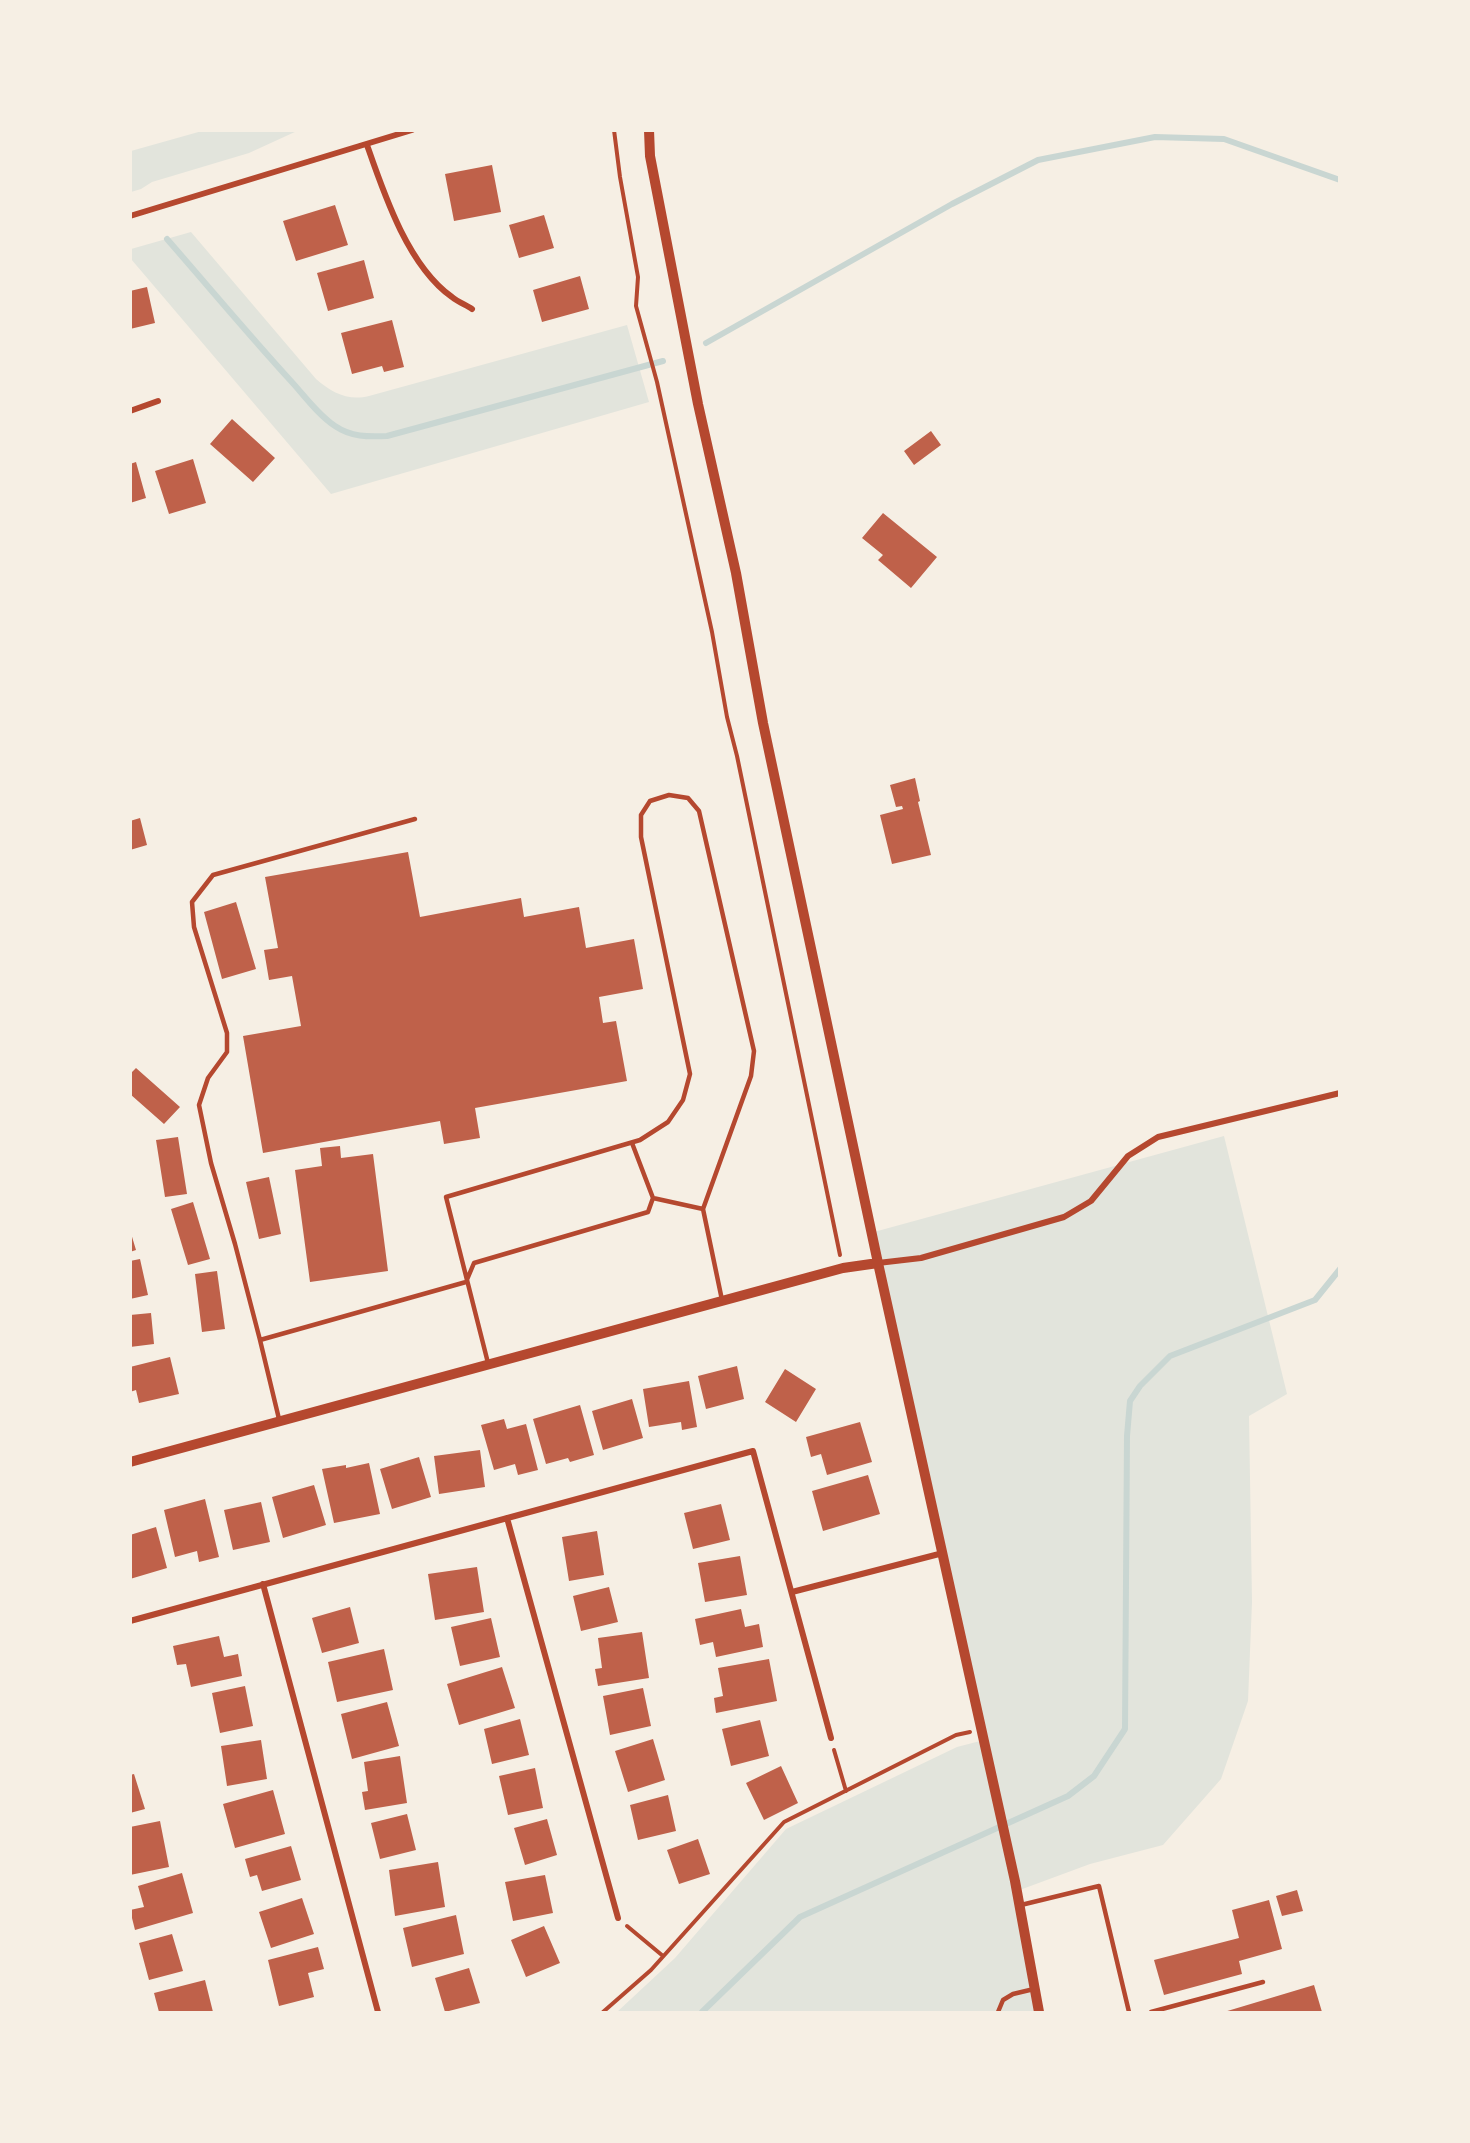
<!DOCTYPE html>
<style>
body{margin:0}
#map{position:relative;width:1470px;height:2143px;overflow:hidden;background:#f6efe4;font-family:"Source Sans 3",sans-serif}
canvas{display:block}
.frame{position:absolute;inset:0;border:132px solid #f6efe4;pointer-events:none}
</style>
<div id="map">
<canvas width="1470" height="2143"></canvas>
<div class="frame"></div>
</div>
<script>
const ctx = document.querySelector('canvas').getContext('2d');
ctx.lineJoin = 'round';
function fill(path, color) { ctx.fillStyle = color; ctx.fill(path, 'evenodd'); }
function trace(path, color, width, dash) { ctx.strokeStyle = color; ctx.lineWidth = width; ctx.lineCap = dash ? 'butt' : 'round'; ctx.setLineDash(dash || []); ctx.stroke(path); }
const green = new Path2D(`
 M 202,131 L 202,130 L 297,131 L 249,153 L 152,182 L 141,189 L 131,192 L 131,151 Z
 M 191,232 L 316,379 C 332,393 348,401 369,396 L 627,325 L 649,402 L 331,494 L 131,259 L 131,249 Z
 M 1224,1136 L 1287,1394 L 1249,1416 L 1252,1602 L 1248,1701 L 1221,1779 L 1163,1845 L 1090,1864 L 1017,1891 L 1039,2012 L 617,2012 L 675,1958 L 786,1829 L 957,1747 L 984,1740 L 874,1232 Z`);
const stream = new Path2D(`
 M 167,239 C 208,286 248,334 290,380 C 304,395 318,415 335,426 C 351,437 368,437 387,436 L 663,361
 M 706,343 L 952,204 L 1038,160 L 1155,137 L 1224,139 L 1340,180
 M 702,2012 L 800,1917 L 1068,1796 L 1094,1776 L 1125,1729 L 1127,1436 L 1130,1401 L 1140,1386 L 1170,1356 L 1315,1300 L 1340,1269`);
const building = new Path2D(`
 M 492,165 L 501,212 L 454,221 L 445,174 Z
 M 335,205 L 348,245 L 296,261 L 283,221 Z
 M 544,215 L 554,248 L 519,258 L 509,225 Z
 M 364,260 L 374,298 L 328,311 L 317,273 Z
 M 580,276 L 589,309 L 542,322 L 533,290 Z
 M 147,287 L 155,323 L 130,329 L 130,291 Z
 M 392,320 L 404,367 L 384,372 L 382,366 L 352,374 L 341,333 Z
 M 232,419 L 275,458 L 253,482 L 210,444 Z
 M 931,431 L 941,445 L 914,465 L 904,451 Z
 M 193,459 L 206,503 L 169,514 L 155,471 Z
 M 136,462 L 146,498 L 130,503 L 130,464 Z
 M 883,513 L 937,557 L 911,588 L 878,560 L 883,555 L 862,538 Z
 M 915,778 L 920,801 L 918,802 L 931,855 L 892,864 L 880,815 L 903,809 L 902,806 L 896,807 L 890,785 Z
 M 140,818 L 147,845 L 130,850 L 130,821 Z
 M 408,852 L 420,917 L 521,898 L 524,917 L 579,907 L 586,948 L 634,939 L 643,989 L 599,997 L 603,1023 L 616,1021 L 627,1081 L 475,1108 L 480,1138 L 444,1144 L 440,1121 L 263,1153 L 243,1036 L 301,1026 L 292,976 L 269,980 L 264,950 L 278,948 L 265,877 Z
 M 236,902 L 256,969 L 222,979 L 204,912 Z
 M 136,1068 L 180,1107 L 164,1124 L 130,1094 L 130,1074 Z
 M 178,1137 L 187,1194 L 165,1197 L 156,1140 Z
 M 340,1146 L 341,1158 L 373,1154 L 388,1271 L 310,1282 L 295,1170 L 322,1166 L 320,1148 Z
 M 269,1177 L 281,1234 L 259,1239 L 246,1182 Z
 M 193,1202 L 210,1259 L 188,1265 L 171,1209 Z
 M 130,1230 L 136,1250 L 130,1252 Z
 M 140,1259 L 148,1295 L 130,1299 L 130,1261 Z
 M 217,1271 L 225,1329 L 202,1332 L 195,1274 Z
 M 151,1313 L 154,1344 L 130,1347 L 130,1315 Z
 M 170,1357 L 179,1394 L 139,1403 L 136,1390 L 130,1392 L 130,1367 Z
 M 737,1366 L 744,1399 L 706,1409 L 698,1376 Z
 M 785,1369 L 816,1389 L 796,1422 L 765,1402 Z
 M 689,1381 L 697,1427 L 682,1430 L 681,1422 L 649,1427 L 643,1389 Z
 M 632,1399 L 643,1438 L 603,1450 L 592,1411 Z
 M 580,1405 L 594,1455 L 570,1462 L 568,1458 L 546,1464 L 533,1419 Z
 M 504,1419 L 507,1429 L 526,1424 L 538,1470 L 518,1475 L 515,1464 L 494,1470 L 481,1425 Z
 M 860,1422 L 872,1462 L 827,1475 L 821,1454 L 811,1457 L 806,1437 Z
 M 480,1450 L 485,1487 L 439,1494 L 434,1456 Z
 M 419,1457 L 431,1497 L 392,1509 L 380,1469 Z
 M 369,1463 L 380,1514 L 334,1523 L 322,1469 L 346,1465 L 346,1468 Z
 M 868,1475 L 880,1514 L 823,1531 L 812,1491 Z
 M 314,1485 L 326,1525 L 283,1538 L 272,1497 Z
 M 205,1499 L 219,1557 L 199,1562 L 197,1551 L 175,1557 L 164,1510 Z
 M 261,1502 L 270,1542 L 233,1550 L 224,1510 Z
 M 721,1504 L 730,1540 L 693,1549 L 684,1513 Z
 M 156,1527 L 167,1568 L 130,1579 L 130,1535 Z
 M 597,1531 L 604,1575 L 569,1581 L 562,1537 Z
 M 740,1556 L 747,1595 L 705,1602 L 698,1563 Z
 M 477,1567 L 484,1612 L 435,1620 L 428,1574 Z
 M 609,1587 L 618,1622 L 581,1631 L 573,1596 Z
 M 350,1607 L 359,1643 L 322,1653 L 312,1618 Z
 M 741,1609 L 745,1627 L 759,1624 L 763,1647 L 716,1657 L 713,1642 L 700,1645 L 695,1619 Z
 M 491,1618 L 500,1657 L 460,1666 L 451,1627 Z
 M 642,1632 L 649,1678 L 598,1686 L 595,1669 L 602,1668 L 598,1638 Z
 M 219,1636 L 224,1657 L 238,1654 L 242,1676 L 191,1687 L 186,1664 L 177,1665 L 173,1646 Z
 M 384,1649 L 393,1690 L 337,1702 L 328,1662 Z
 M 769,1659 L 777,1701 L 716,1713 L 714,1698 L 723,1696 L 718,1668 Z
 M 502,1667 L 515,1708 L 459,1725 L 447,1684 Z
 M 245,1686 L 253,1726 L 220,1733 L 212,1693 Z
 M 643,1688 L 651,1726 L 610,1735 L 603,1696 Z
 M 387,1702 L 399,1746 L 352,1759 L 341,1714 Z
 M 520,1719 L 529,1755 L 492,1764 L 484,1729 Z
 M 760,1720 L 769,1756 L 731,1766 L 722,1729 Z
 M 653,1739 L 665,1780 L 628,1792 L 615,1751 Z
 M 261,1740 L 267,1779 L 227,1786 L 221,1746 Z
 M 400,1756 L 407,1803 L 365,1810 L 362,1792 L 368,1791 L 364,1762 Z
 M 781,1766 L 798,1803 L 764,1820 L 746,1783 Z
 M 535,1768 L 543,1808 L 508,1815 L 499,1776 Z
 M 134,1774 L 145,1809 L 130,1813 L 130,1775 Z
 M 273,1790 L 285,1834 L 235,1848 L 223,1804 Z
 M 668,1795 L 676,1831 L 638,1840 L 630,1805 Z
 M 407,1814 L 416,1850 L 380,1859 L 371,1823 Z
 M 547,1819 L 557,1855 L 525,1865 L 514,1828 Z
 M 160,1821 L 169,1867 L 130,1875 L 130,1827 Z
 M 698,1839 L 710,1874 L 679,1884 L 667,1850 Z
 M 291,1846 L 301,1880 L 262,1891 L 257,1875 L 250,1877 L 245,1859 Z
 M 438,1862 L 445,1907 L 395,1916 L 389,1870 Z
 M 182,1873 L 193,1913 L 135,1930 L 130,1910 L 144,1907 L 138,1886 Z
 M 545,1875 L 553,1913 L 513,1921 L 505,1882 Z
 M 1297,1890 L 1303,1911 L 1282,1916 L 1276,1896 Z
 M 302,1898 L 314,1934 L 271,1948 L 259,1912 Z
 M 1269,1900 L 1282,1949 L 1239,1961 L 1242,1974 L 1164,1995 L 1154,1960 L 1239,1938 L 1232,1910 Z
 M 456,1915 L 464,1954 L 412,1967 L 403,1928 Z
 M 544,1926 L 560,1963 L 526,1977 L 511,1940 Z
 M 172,1934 L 183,1971 L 149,1980 L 139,1943 Z
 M 318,1947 L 324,1969 L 308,1973 L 314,1997 L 279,2006 L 268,1960 Z
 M 469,1968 L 480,2003 L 445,2012 L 435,1978 Z
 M 205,1980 L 213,2012 L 159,2012 L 154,1993 Z
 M 1314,1985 L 1322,2012 L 1224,2012 Z`);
const path = new Path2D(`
 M 614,130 L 620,177 L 638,277 L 636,306 L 657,382 L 712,632 L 727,717 L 737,756 L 840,1255
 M 834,1750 L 846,1791
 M 627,1926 L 663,1956
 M 603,2012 L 651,1970 L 784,1822 L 956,1735 L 970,1732`);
const service = new Path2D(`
 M 632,1143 L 653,1198
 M 260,1340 L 235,1244 L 211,1163 L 199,1105 L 208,1078 L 227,1052 L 227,1033 L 194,927 L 192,902 L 213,875 L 415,819
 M 488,1363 L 446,1197 L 640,1140 L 668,1122 L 683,1100 L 690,1074 L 641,837 L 641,815 L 650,801 L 669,795 L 688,798 L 699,811 L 754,1051 L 751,1076 L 703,1209 L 722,1300
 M 279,1419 L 260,1340 L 466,1282 L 474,1263 L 648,1212 L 653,1198 L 703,1209
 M 1021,1905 L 1099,1886 L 1129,2012
 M 998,2012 L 1003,2000 L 1013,1994 L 1034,1989
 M 1151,2012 L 1263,1982`);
const minor = new Path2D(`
 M 367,145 C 384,194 408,266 452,297 C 458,302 466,305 472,309
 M 130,216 L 412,130
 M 130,411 L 158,401
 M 878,1263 L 921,1258 L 1064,1217 L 1091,1201 L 1128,1156 L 1158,1137 L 1340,1093
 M 507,1518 L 618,1918
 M 263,1584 L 378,2012
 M 792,1592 L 943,1553
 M 130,1621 L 753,1451 L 831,1738`);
const tertiary = new Path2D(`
 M 649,130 L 650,156 L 698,404 L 736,573 L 763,723 L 878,1263 L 1015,1881 L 1039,2012
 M 130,1462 L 843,1268 L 878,1263`);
fill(green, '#e2e4dc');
trace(stream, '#c9d6d2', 6);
fill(building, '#bf614a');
trace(path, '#b5482f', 4);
trace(service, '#b5482f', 4.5);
trace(minor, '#b5482f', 6);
trace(tertiary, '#b5482f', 10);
</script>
